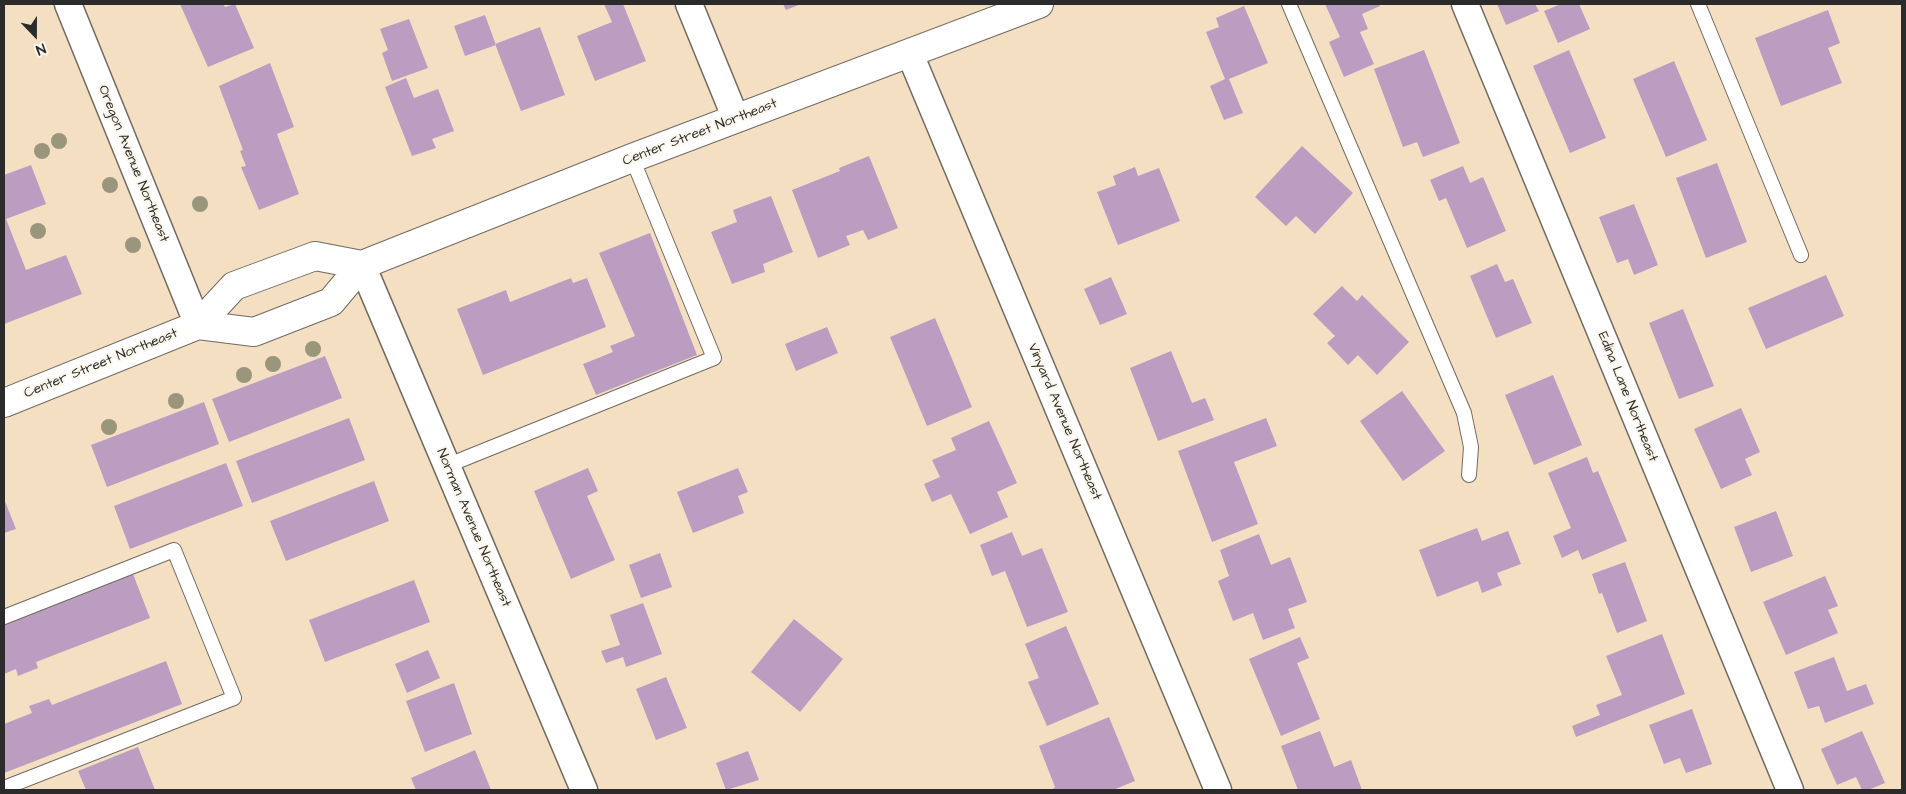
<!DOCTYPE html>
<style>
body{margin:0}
#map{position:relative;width:1906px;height:794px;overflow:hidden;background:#f4dfc3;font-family:"Architects Daughter",sans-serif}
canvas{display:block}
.frame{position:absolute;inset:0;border:5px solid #2b2b2b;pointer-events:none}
.north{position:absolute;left:10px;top:10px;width:50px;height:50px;-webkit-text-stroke:4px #fbf7ec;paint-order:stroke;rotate:158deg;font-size:14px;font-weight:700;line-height:20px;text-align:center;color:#2b2b2b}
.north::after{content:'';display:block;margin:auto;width:18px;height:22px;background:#2b2b2b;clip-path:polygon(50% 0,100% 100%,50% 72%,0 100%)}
</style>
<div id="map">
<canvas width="1906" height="794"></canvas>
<div class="frame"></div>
<div class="north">N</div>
</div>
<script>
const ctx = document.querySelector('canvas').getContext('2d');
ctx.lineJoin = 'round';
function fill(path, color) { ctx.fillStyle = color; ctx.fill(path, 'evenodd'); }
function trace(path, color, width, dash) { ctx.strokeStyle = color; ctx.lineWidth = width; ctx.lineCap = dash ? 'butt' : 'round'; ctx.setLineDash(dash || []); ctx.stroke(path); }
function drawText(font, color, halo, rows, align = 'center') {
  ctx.font = font + ' "Architects Daughter",sans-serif'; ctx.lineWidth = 4; ctx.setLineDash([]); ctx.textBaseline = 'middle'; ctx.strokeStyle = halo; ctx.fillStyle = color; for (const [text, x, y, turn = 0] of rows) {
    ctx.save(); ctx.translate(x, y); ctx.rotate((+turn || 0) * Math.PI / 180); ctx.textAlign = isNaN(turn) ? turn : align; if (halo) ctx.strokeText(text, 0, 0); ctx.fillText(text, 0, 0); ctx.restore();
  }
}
const building = new Path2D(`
 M 180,4 L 223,4 L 225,7 L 235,4 L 254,48 L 208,67 Z
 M 604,4 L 623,4 L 646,61 L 595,81 L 577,36 L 612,22 Z
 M 783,4 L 801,4 L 786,10 Z
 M 1325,4 L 1379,4 L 1380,6 L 1362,14 L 1368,29 L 1360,32 L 1374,64 L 1344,77 L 1329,42 L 1340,37 Z
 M 1497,4 L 1535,4 L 1539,11 L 1506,25 Z
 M 1561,4 L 1579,4 L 1590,29 L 1558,43 L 1544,11 Z
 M 1244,6 L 1268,63 L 1229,79 L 1243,113 L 1224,120 L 1210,86 L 1225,79 L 1206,32 L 1219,27 L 1216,18 Z
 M 1828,10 L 1840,43 L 1828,48 L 1842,83 L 1781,106 L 1755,38 Z
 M 485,15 L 496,45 L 465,56 L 454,26 Z
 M 409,19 L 428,68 L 392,81 L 382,53 L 388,50 L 380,29 Z
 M 540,27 L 565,95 L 521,111 L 495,44 Z
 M 1424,50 L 1460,143 L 1423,157 L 1417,142 L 1403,147 L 1374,69 Z
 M 1569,50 L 1606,138 L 1570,153 L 1533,66 Z
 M 1674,61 L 1707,140 L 1666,157 L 1633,79 Z
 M 270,63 L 294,127 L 277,134 L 299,194 L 259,210 L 241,167 L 246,166 L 240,151 L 243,150 L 219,86 Z
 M 406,78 L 414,98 L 438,89 L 454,131 L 432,139 L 436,148 L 412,156 L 385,87 Z
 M 1302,146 L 1353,193 L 1315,234 L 1296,216 L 1286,226 L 1255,197 Z
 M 869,156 L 898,228 L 868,240 L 863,230 L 846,236 L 850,245 L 818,258 L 792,190 L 840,171 L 839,168 Z
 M 1717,163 L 1747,242 L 1706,258 L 1676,178 Z
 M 31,165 L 46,204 L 6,219 L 26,270 L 66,255 L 82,294 L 4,324 L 4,175 Z
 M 1463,166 L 1470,183 L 1483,177 L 1506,231 L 1467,248 L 1446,198 L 1439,201 L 1430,180 Z
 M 1135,167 L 1138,176 L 1159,168 L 1180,221 L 1118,245 L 1097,192 L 1116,185 L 1113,176 Z
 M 771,196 L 793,252 L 763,264 L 765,272 L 732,284 L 711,232 L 737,222 L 733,210 Z
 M 1634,204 L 1658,265 L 1634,275 L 1628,259 L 1617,263 L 1599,217 Z
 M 650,233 L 697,355 L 596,395 L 583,364 L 613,352 L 610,346 L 635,336 L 599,253 Z
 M 1497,264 L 1505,282 L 1513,279 L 1532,323 L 1496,338 L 1470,276 Z
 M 1826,275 L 1844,316 L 1766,349 L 1748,308 Z
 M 1111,277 L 1127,314 L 1100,325 L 1084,289 Z
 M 571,278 L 573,283 L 587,278 L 606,327 L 483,375 L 457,309 L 506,290 L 510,302 Z
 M 1342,286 L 1357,301 L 1362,295 L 1409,342 L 1377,375 L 1358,355 L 1348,365 L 1327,343 L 1335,336 L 1313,314 Z
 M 1683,309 L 1714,386 L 1679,399 L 1649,323 Z
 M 935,318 L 972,407 L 927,426 L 890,337 Z
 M 827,327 L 838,353 L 796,371 L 785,344 Z
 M 1171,351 L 1192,403 L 1205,398 L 1214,420 L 1158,441 L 1130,368 Z
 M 325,356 L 342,398 L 229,442 L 212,399 Z
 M 1553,375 L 1582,445 L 1534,465 L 1505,395 Z
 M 1402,391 L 1445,451 L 1403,481 L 1360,421 Z
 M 204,402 L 219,444 L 107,487 L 91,445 Z
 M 1741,408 L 1760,452 L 1745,459 L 1752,475 L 1721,489 L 1694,429 Z
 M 349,418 L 365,460 L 252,503 L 236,461 Z
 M 1266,418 L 1277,446 L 1234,462 L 1258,524 L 1212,542 L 1178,451 Z
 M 989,421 L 1017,483 L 997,492 L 1008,517 L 970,534 L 951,494 L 932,502 L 924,484 L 940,477 L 932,460 L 956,450 L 951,438 Z
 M 1587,457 L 1593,473 L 1598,471 L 1627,541 L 1582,560 L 1578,550 L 1562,558 L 1553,536 L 1571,528 L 1548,473 Z
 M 226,463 L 243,506 L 130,549 L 114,506 Z
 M 588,468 L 598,491 L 587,496 L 615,560 L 571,579 L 534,491 Z
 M 738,468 L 748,492 L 738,496 L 744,513 L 693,533 L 677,492 Z
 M 374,481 L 389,521 L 286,561 L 270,521 Z
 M 4,499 L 16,529 L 4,533 Z
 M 1776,511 L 1793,556 L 1751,572 L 1734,527 Z
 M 1477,528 L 1482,541 L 1508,531 L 1521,564 L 1497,573 L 1502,585 L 1482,593 L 1478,581 L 1437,597 L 1419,550 Z
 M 1012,532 L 1022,556 L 1042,548 L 1068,612 L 1027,627 L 1005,571 L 992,576 L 980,545 Z
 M 1259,534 L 1271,565 L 1290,557 L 1307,602 L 1288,609 L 1295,628 L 1263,640 L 1253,613 L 1233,621 L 1218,581 L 1229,576 L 1220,550 Z
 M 660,553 L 672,587 L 641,598 L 629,565 Z
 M 1625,562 L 1647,621 L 1617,633 L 1602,593 L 1599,594 L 1592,574 Z
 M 133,574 L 150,618 L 36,662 L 38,668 L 18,676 L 16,669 L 4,674 L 4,624 Z
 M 1825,576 L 1838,606 L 1828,610 L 1838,633 L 1786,655 L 1763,602 Z
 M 414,580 L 430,622 L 325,662 L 309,620 Z
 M 643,603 L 662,654 L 626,667 L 623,657 L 606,663 L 601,651 L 620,645 L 610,615 Z
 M 794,619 L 843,659 L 800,712 L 751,672 Z
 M 1066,626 L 1099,704 L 1047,726 L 1028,682 L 1039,678 L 1025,644 Z
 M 1662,634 L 1685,694 L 1576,737 L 1572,726 L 1600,715 L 1596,705 L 1622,695 L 1606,656 Z
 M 1300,637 L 1309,658 L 1297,663 L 1320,719 L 1281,736 L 1249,659 Z
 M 428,650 L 440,678 L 407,693 L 395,664 Z
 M 1834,657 L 1847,691 L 1866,684 L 1874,704 L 1825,723 L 1819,706 L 1808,709 L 1794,672 Z
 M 166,661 L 182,704 L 4,773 L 4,724 L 32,713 L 29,706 L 49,699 L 52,705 Z
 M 666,677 L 687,728 L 656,740 L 636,689 Z
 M 454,683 L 472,734 L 425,752 L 406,701 Z
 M 1692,709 L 1712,764 L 1686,773 L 1680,758 L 1664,764 L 1649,725 Z
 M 1109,717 L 1135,781 L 1113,790 L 1052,790 L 1055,787 L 1039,746 Z
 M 1320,731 L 1334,767 L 1351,760 L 1362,790 L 1298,790 L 1281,746 Z
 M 1862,731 L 1885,783 L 1868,790 L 1862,790 L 1856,777 L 1837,785 L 1821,749 Z
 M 138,747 L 155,790 L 86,790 L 78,771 Z
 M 475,750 L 491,790 L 416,790 L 411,778 Z
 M 748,751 L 759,780 L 726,790 L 716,763 Z`);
const service = new Path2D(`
 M 1289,4 L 1464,413 L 1471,447 L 1469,475
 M 1698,4 L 1801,255
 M 446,466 L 714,358 L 632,158
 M 4,617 L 174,550 L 234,698 L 4,788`);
const minor = new Path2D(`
 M 68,4 L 198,325
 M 689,4 L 736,119
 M 1465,4 L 1790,790
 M 910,54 L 1218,790
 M 362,265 L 584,790`);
const secondary = new Path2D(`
 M 198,325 L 254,332 L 331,302 L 362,265 L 632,158 L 1039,4
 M 4,403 L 198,325 L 234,286 L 315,256 L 362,265`);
const trees = [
 [59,141],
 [42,151],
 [110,185],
 [200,204],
 [38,231],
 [133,245],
 [313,349],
 [273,364],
 [244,375],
 [176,401],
 [109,427]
];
const streetNames = [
 ["Center Street Northeast",700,133,-21],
 ["Oregon Avenue Northeast",133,164,68],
 ["Center Street Northeast",101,364,-22],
 ["Edina Lane Northeast",1627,397,68],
 ["Vinyard Avenue Northeast",1064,422,67],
 ["Norman Avenue Northeast",473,528,67]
];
fill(building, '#bb9dc2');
trace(service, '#716a60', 16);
trace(minor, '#716a60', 29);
trace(secondary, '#716a60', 30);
trace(service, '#fff', 14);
trace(minor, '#fff', 26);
trace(secondary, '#fff', 28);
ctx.fillStyle = '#99967c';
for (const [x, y] of trees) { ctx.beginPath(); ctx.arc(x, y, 8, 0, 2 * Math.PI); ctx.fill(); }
drawText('14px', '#2b2b2b', '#fbf7ec', streetNames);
</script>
